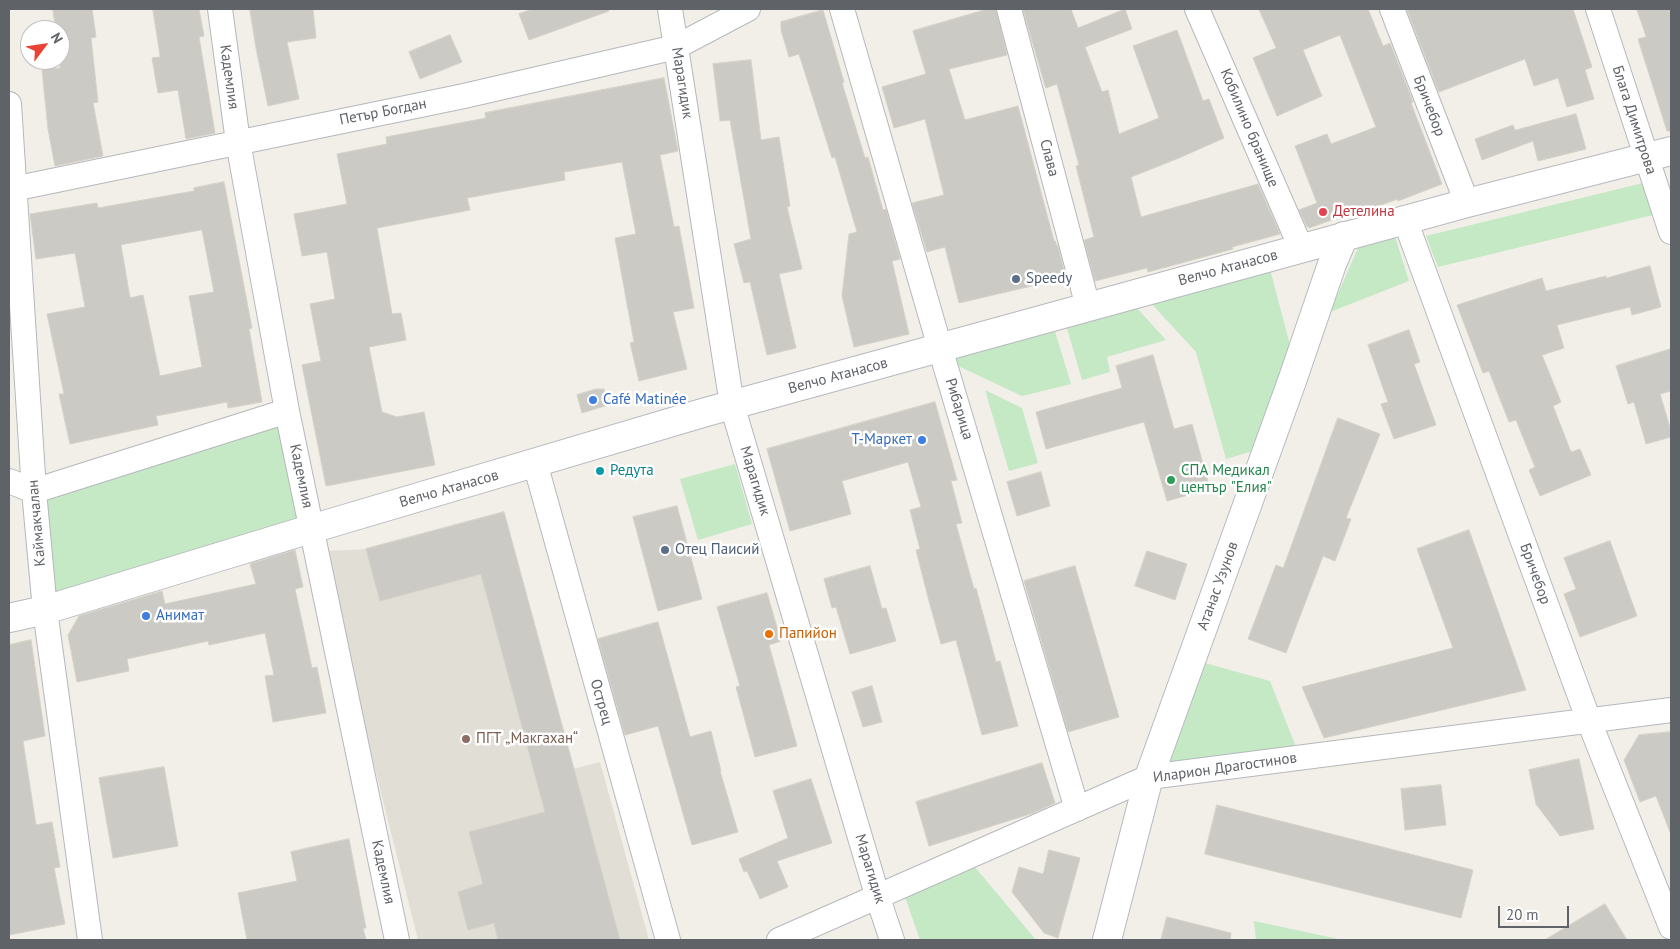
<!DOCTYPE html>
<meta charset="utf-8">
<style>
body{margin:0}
#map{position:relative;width:1680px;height:949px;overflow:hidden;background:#f1efe8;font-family:"PT Sans",sans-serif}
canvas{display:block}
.frame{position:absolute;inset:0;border:10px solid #5f6368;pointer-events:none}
.north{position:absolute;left:20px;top:20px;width:50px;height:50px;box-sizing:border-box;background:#fff;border:1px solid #bfc1c3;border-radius:50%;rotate:59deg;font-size:14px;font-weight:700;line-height:20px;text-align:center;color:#5f6368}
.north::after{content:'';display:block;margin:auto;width:18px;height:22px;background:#ea4335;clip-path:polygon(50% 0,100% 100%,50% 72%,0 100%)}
.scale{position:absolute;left:1498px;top:906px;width:71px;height:22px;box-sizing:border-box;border:2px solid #5f6368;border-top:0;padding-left:6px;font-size:15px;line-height:18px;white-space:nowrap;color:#5f6368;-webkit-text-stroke:4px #fff;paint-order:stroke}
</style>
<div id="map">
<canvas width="1680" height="949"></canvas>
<div class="frame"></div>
<div class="north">N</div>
<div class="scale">20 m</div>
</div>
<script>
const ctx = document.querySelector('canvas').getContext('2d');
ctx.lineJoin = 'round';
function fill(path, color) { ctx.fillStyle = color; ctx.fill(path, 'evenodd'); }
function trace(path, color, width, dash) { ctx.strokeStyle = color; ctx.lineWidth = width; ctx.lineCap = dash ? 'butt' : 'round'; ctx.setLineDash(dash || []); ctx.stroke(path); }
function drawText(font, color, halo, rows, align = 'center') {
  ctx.font = font + ' "PT Sans",sans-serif'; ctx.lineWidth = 5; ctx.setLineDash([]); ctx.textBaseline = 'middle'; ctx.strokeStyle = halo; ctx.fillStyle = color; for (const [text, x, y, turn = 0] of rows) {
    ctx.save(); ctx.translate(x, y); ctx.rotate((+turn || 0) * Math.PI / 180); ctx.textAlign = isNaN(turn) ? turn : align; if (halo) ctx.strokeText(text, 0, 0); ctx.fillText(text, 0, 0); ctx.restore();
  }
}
const education = new Path2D(`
 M 504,512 L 573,769 L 600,762 L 649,940 L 418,940 L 362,717 L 327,551 L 366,549 Z`);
const green = new Path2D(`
 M 1647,182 L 1657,214 L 1438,267 L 1426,236 Z
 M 1393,230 L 1409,281 L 1330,312 L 1361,241 Z
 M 1270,269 L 1290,345 L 1253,451 L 1226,459 L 1196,352 L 1149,301 Z
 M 1136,307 L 1166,340 L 1107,357 L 1110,372 L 1082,380 L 1066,325 Z
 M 1053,325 L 1071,384 L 1022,396 L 956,365 L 954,352 Z
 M 985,390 L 1022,408 L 1038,463 L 1009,471 Z
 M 287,411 L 312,529 L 45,610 L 34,491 Z
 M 735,464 L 752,524 L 698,540 L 680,479 Z
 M 1201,662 L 1270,681 L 1296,747 L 1166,765 Z
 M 974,866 L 1036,940 L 920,940 L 904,894 Z
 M 1254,921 L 1343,940 L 1256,940 Z`);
const building = new Path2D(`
 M 53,9 L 92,9 L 96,37 L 91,38 L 98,102 L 93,103 L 103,156 L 55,166 L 48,129 L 42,70 L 60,68 L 60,30 L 56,30 Z
 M 153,9 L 199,9 L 204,36 L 199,37 L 215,133 L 186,139 L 178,90 L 158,93 L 152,58 L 160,57 Z
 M 250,9 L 313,9 L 316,38 L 287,42 L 299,99 L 268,106 L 256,48 Z
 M 533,9 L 608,9 L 609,11 L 529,40 L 519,14 Z
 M 988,9 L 996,9 L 1007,55 L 949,69 L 965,120 L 1018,106 L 1054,241 L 1055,241 L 1058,247 L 1066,278 L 959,303 L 945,247 L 927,252 L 912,203 L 944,195 L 925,119 L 894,128 L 882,87 L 926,74 L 913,31 Z
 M 1023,9 L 1071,9 L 1078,28 L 1125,9 L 1132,29 L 1085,47 L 1102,92 L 1108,90 L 1119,134 L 1159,118 L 1133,46 L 1177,30 L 1203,101 L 1209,99 L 1224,138 L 1179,158 L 1131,177 L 1141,217 L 1258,184 L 1280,234 L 1232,247 L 1233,249 L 1148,272 L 1147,268 L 1095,281 L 1084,240 L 1094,237 L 1076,166 L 1079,165 L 1057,84 L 1046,88 Z
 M 1259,9 L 1368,9 L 1383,46 L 1390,43 L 1413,102 L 1411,103 L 1442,184 L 1398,201 L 1398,199 L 1358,213 L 1357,211 L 1309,228 L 1308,226 L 1307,227 L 1299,210 L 1317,203 L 1295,146 L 1327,134 L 1331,144 L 1376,127 L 1340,35 L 1303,50 L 1322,96 L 1277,116 L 1253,58 L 1276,48 Z
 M 1407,9 L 1573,9 L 1592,67 L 1585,70 L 1594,99 L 1567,107 L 1558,78 L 1534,86 L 1525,59 L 1439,92 Z
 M 1637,9 L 1671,9 L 1671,131 L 1667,131 L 1638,39 L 1646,37 Z
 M 823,10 L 844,82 L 842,83 L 865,158 L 868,157 L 883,210 L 886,209 L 900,259 L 892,261 L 909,334 L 854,347 L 842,296 L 849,234 L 857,232 L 835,157 L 832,158 L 799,54 L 789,57 L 781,30 L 781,22 Z
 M 450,35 L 462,62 L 420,79 L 409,52 Z
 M 751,60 L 761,140 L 779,137 L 790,206 L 787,207 L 802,269 L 779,274 L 796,348 L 767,355 L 750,282 L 744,283 L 734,244 L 751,239 L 730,120 L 720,121 L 713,64 Z
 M 664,78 L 678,151 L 660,155 L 674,227 L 679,226 L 694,308 L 673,312 L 687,369 L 639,381 L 630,343 L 634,342 L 615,238 L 636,234 L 622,162 L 564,172 L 565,180 L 467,198 L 470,210 L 377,228 L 392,314 L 401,313 L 406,340 L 369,347 L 382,412 L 397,417 L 424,412 L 435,465 L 326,486 L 302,365 L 321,361 L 310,304 L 335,299 L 327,252 L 302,256 L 294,214 L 347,204 L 337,154 L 387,144 L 386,137 L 486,118 L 485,113 Z
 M 1576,114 L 1586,149 L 1538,161 L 1533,141 L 1482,160 L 1475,139 L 1513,125 L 1515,130 Z
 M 224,182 L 252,328 L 249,329 L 262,402 L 228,408 L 227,402 L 156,416 L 158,425 L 70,444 L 59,394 L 64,394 L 47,314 L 85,307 L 75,253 L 36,259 L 30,214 L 97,203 L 98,208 L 194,191 L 194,188 ZM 202,230 L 214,292 L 189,296 L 202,367 L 160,376 L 143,295 L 130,298 L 121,245 Z
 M 1650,266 L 1661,307 L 1632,315 L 1630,307 L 1557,325 L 1564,348 L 1542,355 L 1561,402 L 1553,406 L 1571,452 L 1580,449 L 1591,475 L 1540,496 L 1529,470 L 1535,467 L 1516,420 L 1509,422 L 1489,371 L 1483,373 L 1457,305 L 1542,278 L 1546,291 L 1606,276 L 1606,278 Z
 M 1409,330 L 1420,362 L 1414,364 L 1436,425 L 1394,439 L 1381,404 L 1388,402 L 1368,345 Z
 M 1671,349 L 1671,391 L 1660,394 L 1671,431 L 1671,437 L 1646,444 L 1634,402 L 1628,404 L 1616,366 Z
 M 1153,355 L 1174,429 L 1192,424 L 1210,489 L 1167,501 L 1144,422 L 1046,449 L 1036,412 L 1122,388 L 1116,366 Z
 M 596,389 L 604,389 L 608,405 L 582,413 L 577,395 Z
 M 935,402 L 957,480 L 951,481 L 962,523 L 956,524 L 974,589 L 976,588 L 996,662 L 1000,661 L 1018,726 L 982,735 L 956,640 L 941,644 L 929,601 L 916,550 L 920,549 L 910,510 L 921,507 L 908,462 L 842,481 L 851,514 L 790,531 L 767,449 Z
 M 1338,418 L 1380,434 L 1346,518 L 1351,519 L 1335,561 L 1323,556 L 1286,653 L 1248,639 L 1276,565 L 1283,568 Z
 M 1041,472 L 1050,506 L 1017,516 L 1007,482 Z
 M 677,506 L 702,599 L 658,611 L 633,517 Z
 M 504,512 L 574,769 L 620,940 L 498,940 L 494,923 L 468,930 L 458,892 L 483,884 L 469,832 L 545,812 L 481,574 L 380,601 L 366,549 Z
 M 1469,530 L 1526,690 L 1324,738 L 1302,687 L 1453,648 L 1417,549 Z
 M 1610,541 L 1637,616 L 1580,637 L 1564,594 L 1576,589 L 1564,558 Z
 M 295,550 L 303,587 L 295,589 L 312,668 L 317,667 L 326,713 L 273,722 L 265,676 L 274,675 L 265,633 L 209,645 L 208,641 L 127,659 L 129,671 L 77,682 L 68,635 L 79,616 L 162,591 L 165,604 L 256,584 L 250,564 Z
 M 1147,551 L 1187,564 L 1175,600 L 1135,586 Z
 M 870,566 L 882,609 L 886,608 L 896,641 L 850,654 L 836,607 L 832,608 L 824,579 Z
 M 1075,566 L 1119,717 L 1068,732 L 1024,581 Z
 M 767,593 L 781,641 L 769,645 L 797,746 L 755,757 L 736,687 L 740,686 L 717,607 Z
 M 658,622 L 690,737 L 711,731 L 721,771 L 720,771 L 738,832 L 692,845 L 658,726 L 625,735 L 598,639 Z
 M 31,640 L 45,736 L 23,741 L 36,825 L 52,822 L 60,867 L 54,868 L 65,924 L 9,935 L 9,645 Z
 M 872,686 L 882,722 L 863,727 L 852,692 Z
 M 1671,732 L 1671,832 L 1670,832 L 1656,796 L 1640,802 L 1624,760 L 1639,735 Z
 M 1579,759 L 1594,829 L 1560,836 L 1536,804 L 1529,770 Z
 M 1042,763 L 1055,803 L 1033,813 L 929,846 L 916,802 Z
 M 164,767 L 178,846 L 113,858 L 99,778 Z
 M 811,779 L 832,843 L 777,861 L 788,887 L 760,899 L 747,871 L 744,872 L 739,859 L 788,838 L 773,791 Z
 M 1441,785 L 1446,825 L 1405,830 L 1401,789 Z
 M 1217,805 L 1473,870 L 1461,918 L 1205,854 Z
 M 349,839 L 366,928 L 363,928 L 366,940 L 247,940 L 238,893 L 297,881 L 291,852 Z
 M 1049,850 L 1080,858 L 1058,938 L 1044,933 L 1012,892 L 1019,867 L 1043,874 Z
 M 1605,904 L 1627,940 L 1545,940 Z
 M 1167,917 L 1231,933 L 1230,940 L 1161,940 Z`);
const street = new Path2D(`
 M 220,9 L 238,142 L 287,411 L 397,940
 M 670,9 L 732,405 L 878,898 L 892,940
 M 842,9 L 940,348 L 1077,809
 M 1009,9 L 1088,307
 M 1197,9 L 1301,248
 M 1392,9 L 1467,203
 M 1598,9 L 1671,232
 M 9,104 L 34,491 L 45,610 L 90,940
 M 9,188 L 13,189 L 464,96 L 676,47 L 748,9
 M 1405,220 L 1589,721 L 1671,927
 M 535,463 L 668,940
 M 9,481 L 34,491
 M 34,491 L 287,411
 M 779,940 L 1149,777 L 1671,710`);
const secondary = new Path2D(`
 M 9,618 L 45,610 L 294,534 L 706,412 L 1467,203 L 1671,151
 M 1107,940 L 1149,777 L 1292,381 L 1332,264 L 1344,236`);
const markers = [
 [1323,212,5,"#e0444e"],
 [1016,279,5,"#5c6f8a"],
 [593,400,5,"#3f7fe0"],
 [922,440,5,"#3f7fe0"],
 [600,471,5,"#0f9aa8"],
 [1171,480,5,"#2e9e5b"],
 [665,550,5,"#5c6f8a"],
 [146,616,5,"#3f7fe0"],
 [769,634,5,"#e8710a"],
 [466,739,5,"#8d6e63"]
];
const streetNames = [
 ["Кадемлия",229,77,82],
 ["Марагидик",682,83,81],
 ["Бричебор",1429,106,69],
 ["Петър Богдан",383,112,-11],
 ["Блага Димитрова",1634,120,72],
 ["Кобилино бранище",1249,128,67],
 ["Слава",1049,158,75],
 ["Велчо Атанасов",1228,268,-15],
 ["Велчо Атанасов",838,376,-15],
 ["Рибарица",959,409,73],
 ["Кадемлия",301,476,78],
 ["Марагидик",755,481,73],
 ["Велчо Атанасов",449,489,-16],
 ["Каймакчалан",37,523,-95],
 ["Бричебор",1535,574,70],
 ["Атанас Узунов",1218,586,-70],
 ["Острец",601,702,74],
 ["Иларион Драгостинов",1225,768,-8],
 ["Марагидик",870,869,73],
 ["Кадемлия",383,872,78]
];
const healthNames = [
 ["Детелина",1333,212]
];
const serviceNames = [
 ["Speedy",1026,279],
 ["Отец Паисий",675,550]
];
const shopNames = [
 ["Café Matinée",603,400],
 ["Т-Маркет",912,440,"right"],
 ["Анимат",156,616]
];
const cultureNames = [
 ["Редута",610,471]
];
const leisureNames = [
 ["СПА Медикaл",1181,471],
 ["център \"Елия\"",1181,488]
];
const foodNames = [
 ["Папийон",779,634]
];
const educationNames = [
 ["ПГТ „Макгахан“",476,739]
];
fill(education, '#e1ded6');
fill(green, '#c5e8c5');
fill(building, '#cccac5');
trace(building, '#d6d1c6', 1);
trace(street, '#b5b8bc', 26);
trace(secondary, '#b6babf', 30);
trace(street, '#fff', 24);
trace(secondary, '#fff', 28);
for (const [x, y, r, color] of markers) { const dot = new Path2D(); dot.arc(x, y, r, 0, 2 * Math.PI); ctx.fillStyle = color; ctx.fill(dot); trace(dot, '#fff', 2); }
drawText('15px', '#5f6368', '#fff', streetNames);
drawText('15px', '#be3a42', '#fff', healthNames, 'left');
drawText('15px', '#4e5e75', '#fff', serviceNames, 'left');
drawText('15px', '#366cbe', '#fff', shopNames, 'left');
drawText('15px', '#0d838f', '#fff', cultureNames, 'left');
drawText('15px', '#27864d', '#fff', leisureNames, 'left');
drawText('15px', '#c56008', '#fff', foodNames, 'left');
drawText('15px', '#785e54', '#fff', educationNames, 'left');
</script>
